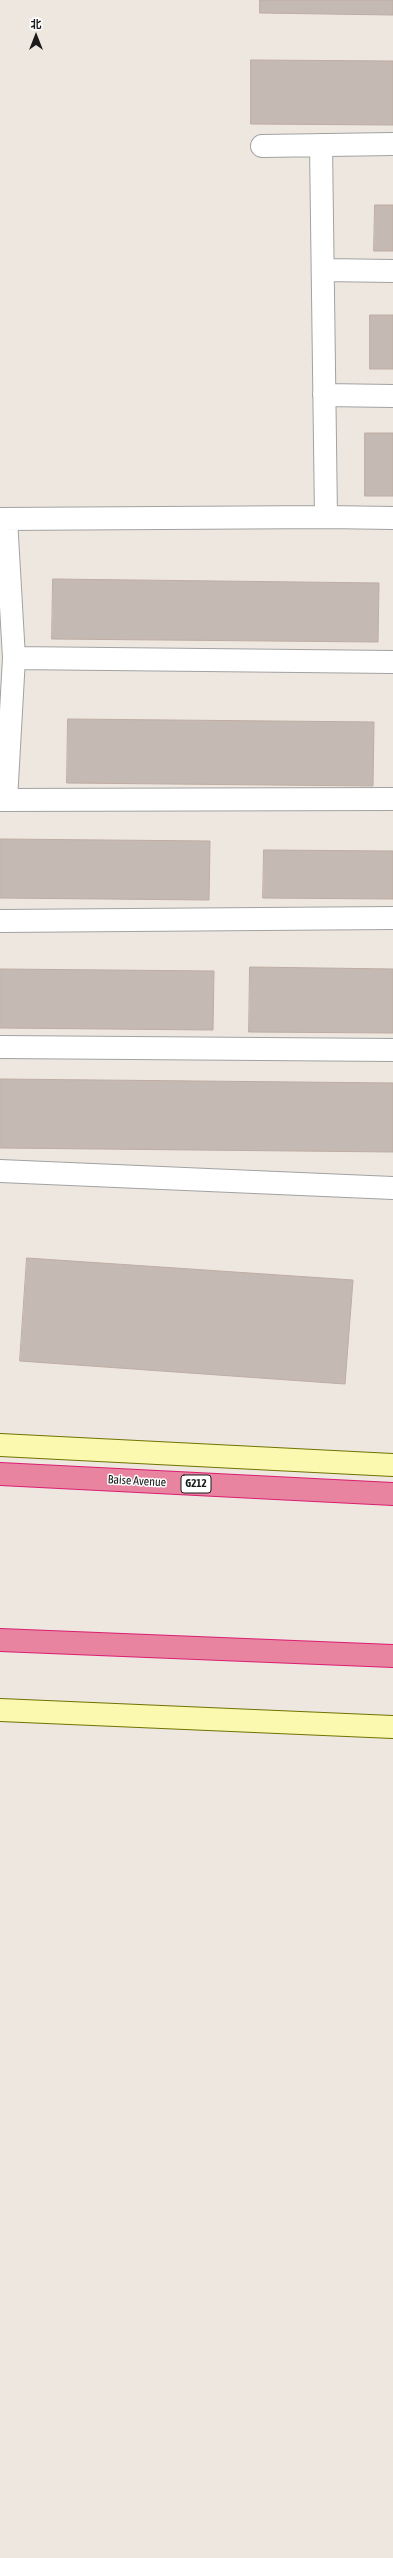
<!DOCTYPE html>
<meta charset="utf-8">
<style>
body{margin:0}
#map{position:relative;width:393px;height:2558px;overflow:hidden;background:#ede7e0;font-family:"Asap Condensed","Noto Sans SC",sans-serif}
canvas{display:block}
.north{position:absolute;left:16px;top:16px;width:40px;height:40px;-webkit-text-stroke:3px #fff;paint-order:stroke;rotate:0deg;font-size:11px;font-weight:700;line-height:16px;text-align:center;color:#1b1b1b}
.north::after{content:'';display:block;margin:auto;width:14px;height:18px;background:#1b1b1b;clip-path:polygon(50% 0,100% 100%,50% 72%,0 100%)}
</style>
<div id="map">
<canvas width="393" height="2558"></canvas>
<div class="north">北</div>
</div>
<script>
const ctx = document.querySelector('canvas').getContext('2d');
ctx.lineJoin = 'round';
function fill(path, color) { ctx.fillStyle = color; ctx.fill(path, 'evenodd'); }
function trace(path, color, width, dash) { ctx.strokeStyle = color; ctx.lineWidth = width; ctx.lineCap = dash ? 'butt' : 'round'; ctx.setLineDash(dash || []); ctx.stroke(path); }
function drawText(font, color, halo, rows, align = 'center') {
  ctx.font = font + ' "Asap Condensed",sans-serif'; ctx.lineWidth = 3; ctx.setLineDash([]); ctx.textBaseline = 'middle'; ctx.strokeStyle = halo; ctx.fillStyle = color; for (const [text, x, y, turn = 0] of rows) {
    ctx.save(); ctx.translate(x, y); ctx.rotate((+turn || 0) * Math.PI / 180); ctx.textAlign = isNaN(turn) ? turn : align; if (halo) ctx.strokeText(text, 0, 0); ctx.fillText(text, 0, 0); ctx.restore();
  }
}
const building = new Path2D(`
 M 260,0 L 393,0 L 393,15 L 260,13 Z
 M 251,60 L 393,61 L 393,125 L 251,124 Z
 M 375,205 L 393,205 L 393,251 L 374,251 Z
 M 370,315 L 393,315 L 393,369 L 370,369 Z
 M 365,433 L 393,433 L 393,496 L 365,496 Z
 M 53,579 L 379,583 L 378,642 L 52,639 Z
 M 68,719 L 374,722 L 373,786 L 67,783 Z
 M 0,839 L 210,841 L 209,900 L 0,898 Z
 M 264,850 L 393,851 L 393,899 L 263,898 Z
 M 250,967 L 393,969 L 393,1033 L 249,1032 Z
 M 0,969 L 214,971 L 213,1030 L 0,1028 Z
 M 0,1079 L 393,1083 L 393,1152 L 0,1148 Z
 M 27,1258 L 353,1280 L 345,1384 L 20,1361 Z`);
const street = new Path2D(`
 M 321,145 L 326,517 L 393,518
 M 262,146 L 393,144
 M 323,270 L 393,271
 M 324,395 L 393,396
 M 0,519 L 326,517
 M 6,519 L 14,658 L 6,800
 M 14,658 L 393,662
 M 0,800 L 393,799
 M 0,921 L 393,918
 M 0,1047 L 393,1050
 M 0,1171 L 393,1188`);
const secondary = new Path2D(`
 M 0,1445 L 393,1465
 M 0,1710 L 393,1727`);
const highway = new Path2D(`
 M 0,1474 L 393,1494
 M 0,1640 L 393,1656`);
const shields = [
 [196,1484,30]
];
const shieldNames = [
 ["G212",196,1484]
];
const streetNames = [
 ["Baise Avenue",137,1481,3]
];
fill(building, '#c5b9b3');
trace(building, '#bfaca2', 1);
trace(street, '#a2a2a2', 24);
trace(secondary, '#717301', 24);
trace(highway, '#da1e70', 24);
trace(street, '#fff', 22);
trace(secondary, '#fbf8b0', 22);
trace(highway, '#e884a0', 22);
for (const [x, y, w] of shields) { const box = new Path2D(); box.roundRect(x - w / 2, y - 9, w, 18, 3); ctx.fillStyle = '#fff'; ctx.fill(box); trace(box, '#1b1b1b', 1); }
drawText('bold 11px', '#1b1b1b', null, shieldNames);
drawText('12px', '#1b1b1b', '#fff', streetNames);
</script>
